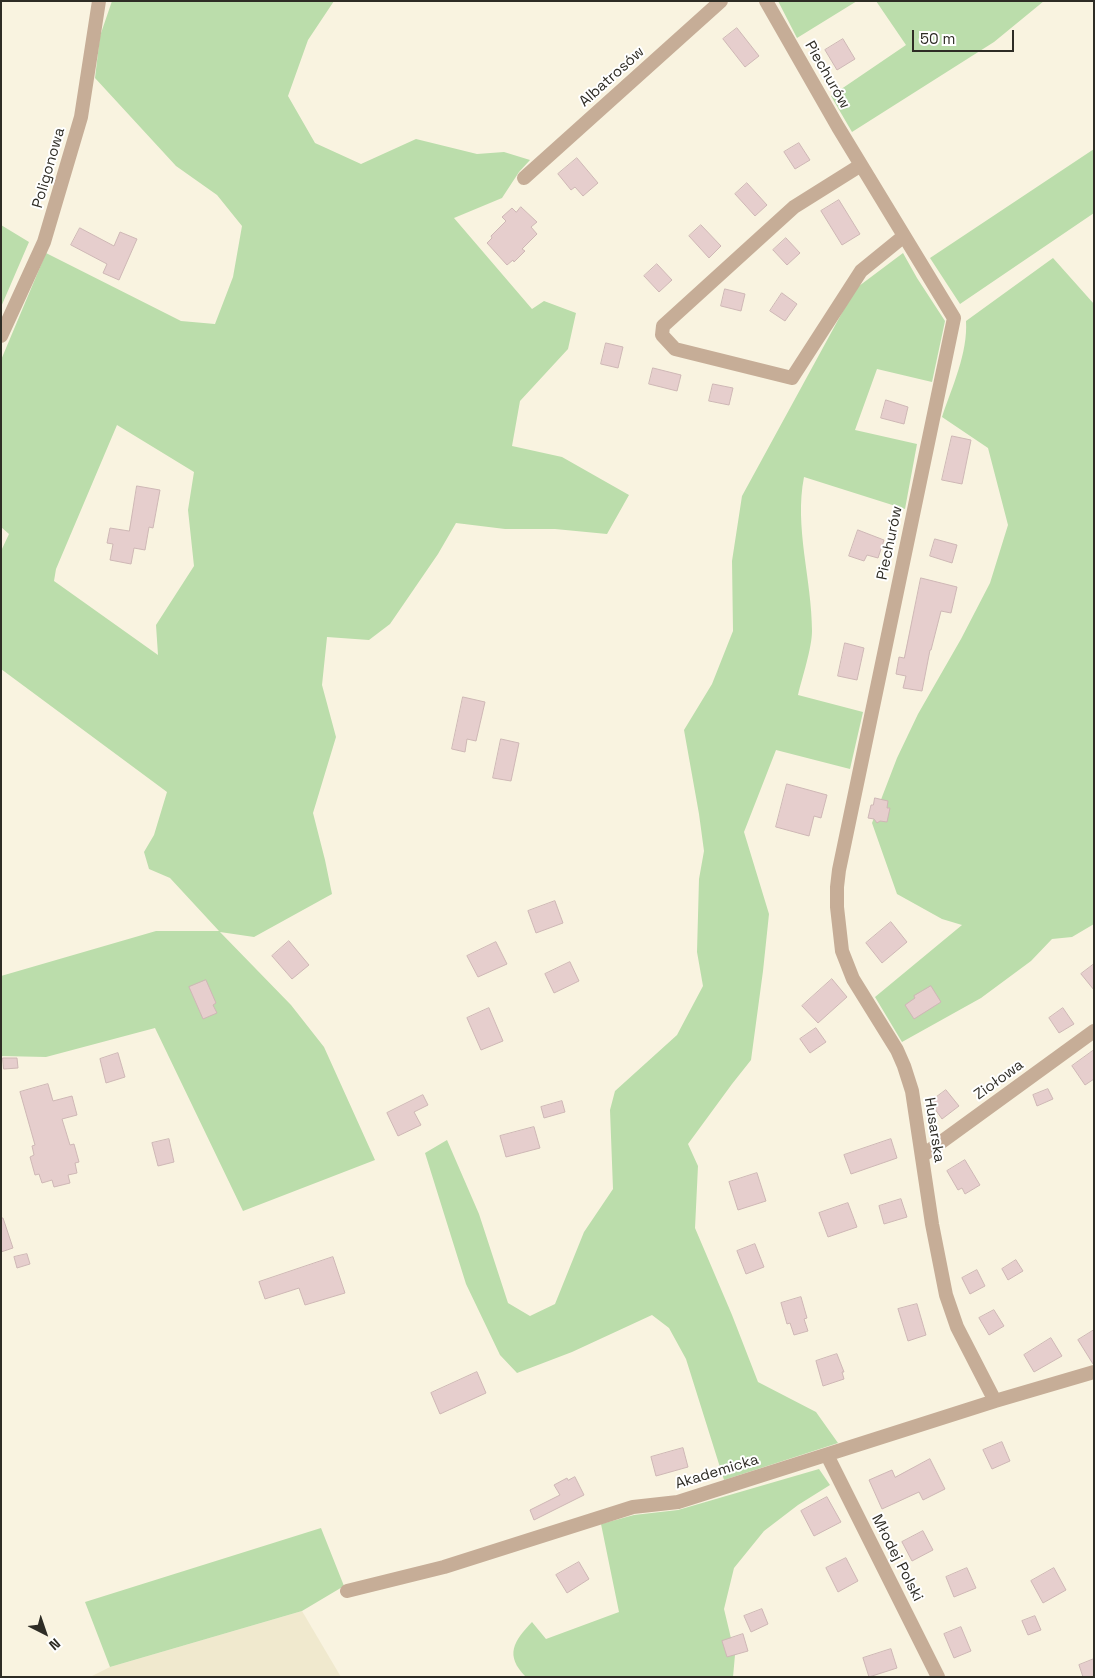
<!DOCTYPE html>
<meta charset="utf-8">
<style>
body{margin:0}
#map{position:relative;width:1095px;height:1678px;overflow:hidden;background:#f9f3e0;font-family:"Space Grotesk",sans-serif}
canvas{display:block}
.frame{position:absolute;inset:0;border:2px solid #2e2c25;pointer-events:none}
.north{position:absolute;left:20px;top:1608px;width:50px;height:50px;-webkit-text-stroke:4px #fff;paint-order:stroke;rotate:139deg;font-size:14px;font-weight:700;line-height:20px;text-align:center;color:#2e2c25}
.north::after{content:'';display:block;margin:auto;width:18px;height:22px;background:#2e2c25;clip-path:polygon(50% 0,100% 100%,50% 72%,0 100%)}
.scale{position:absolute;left:912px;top:30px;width:102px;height:22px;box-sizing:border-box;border:2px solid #2e2c25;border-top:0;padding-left:6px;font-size:15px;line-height:18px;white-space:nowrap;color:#2e2c25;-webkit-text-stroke:4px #fff;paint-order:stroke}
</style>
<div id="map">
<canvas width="1095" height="1678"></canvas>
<div class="frame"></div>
<div class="north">N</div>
<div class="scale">50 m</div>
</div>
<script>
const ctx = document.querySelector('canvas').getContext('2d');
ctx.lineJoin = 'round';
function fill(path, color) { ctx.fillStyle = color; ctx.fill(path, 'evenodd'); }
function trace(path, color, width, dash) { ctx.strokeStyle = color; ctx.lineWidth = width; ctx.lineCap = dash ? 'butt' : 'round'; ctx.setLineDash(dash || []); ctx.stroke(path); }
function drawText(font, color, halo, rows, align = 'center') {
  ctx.font = font + ' "Space Grotesk",sans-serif'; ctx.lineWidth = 4; ctx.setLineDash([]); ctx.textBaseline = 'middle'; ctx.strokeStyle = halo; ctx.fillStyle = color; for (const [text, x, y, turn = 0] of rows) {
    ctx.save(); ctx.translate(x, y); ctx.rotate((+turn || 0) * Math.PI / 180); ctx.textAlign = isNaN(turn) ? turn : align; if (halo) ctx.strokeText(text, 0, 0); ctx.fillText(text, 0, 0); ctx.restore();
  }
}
const built = new Path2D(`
 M 302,1611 L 341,1677 L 90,1677 L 110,1667 Z`);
const green = new Path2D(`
 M 112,1 L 334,1 L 308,40 L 288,96 L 315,143 L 361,164 L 416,139 L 477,154 L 504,152 L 530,160 L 519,172 L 502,198 L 454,218 L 532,309 L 544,301 L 576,313 L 568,349 L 520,401 L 512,446 L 562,457 L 629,495 L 607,534 L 555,529 L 505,529 L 456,523 L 438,554 L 390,624 L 369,640 L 327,637 L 322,685 L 336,737 L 313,813 L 325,860 L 332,894 L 254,937 L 220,932 L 291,1005 L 324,1047 L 375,1160 L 243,1211 L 155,1028 L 46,1057 L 1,1056 L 1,976 L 156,931 L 219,931 L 170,878 L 149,869 L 144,852 L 154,835 L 167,792 L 1,669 L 1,551 L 9,534 L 1,527 L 1,360 L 46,253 L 181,321 L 215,324 L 233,277 L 242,226 L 217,195 L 176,166 L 95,78 L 100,36 ZM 117,425 L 194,472 L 188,510 L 194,566 L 156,625 L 158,655 L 54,581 L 56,569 Z
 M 778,1 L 857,1 L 797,38 Z
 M 876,1 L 1044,1 L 994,42 L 852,132 L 831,96 L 906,45 Z
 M 1094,149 L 1094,213 L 960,304 L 930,258 Z
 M 1,225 L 29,242 L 1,307 Z
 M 903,253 L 917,278 L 945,321 L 932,382 L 877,369 L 855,430 L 917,444 L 905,509 L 804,477 C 794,527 812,580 812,631 C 812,648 802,678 798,695 L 863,712 L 850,769 L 776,750 L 744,832 L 769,914 L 763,971 L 751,1060 L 732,1084 L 688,1144 L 698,1166 L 695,1228 L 732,1315 L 758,1382 L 816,1412 L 838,1443 L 724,1480 L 686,1359 L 669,1328 L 652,1315 L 572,1352 L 517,1373 L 500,1355 L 466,1284 L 425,1153 L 447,1140 L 479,1214 L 508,1303 L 530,1316 L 555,1304 L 584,1232 L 613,1189 L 610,1110 L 615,1091 L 677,1035 L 703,986 L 697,952 L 699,879 L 704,851 L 699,814 L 684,730 L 712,684 L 733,631 L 732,561 L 742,496 L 855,289 Z
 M 1053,258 L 1094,304 L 1094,924 L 1072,937 L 1052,939 L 1031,961 L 981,998 L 902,1042 L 875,997 L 962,925 L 942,919 L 897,894 L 872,823 L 897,758 L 918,714 L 961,639 L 990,583 L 1008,525 L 988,448 L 942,417 C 952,387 968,353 966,321 Z
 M 819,1469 L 830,1485 L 798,1505 L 764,1531 L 734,1568 L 724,1609 L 735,1655 L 733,1677 L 526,1677 C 504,1655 514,1641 532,1622 L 546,1639 L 619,1612 L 601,1524 L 634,1515 L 678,1510 Z
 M 321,1528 L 344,1586 L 302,1611 L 110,1667 L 85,1602 Z`);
const building = new Path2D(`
 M 737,28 L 759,56 L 745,67 L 723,39 Z
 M 843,39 L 855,59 L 837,70 L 825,50 Z
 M 799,143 L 810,160 L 795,169 L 784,152 Z
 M 577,158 L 598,183 L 583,196 L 575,187 L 571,190 L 558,174 Z
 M 747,183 L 767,205 L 755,216 L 735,194 Z
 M 839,200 L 860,234 L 842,245 L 821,211 Z
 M 521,207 L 537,222 L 531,227 L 537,234 L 522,249 L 525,251 L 514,262 L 513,260 L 507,265 L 487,243 L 492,238 L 491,236 L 506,221 L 502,217 L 512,208 L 516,212 Z
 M 701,225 L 721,246 L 709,258 L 689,236 Z
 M 80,228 L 114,246 L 120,232 L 137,239 L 119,280 L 103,273 L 107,264 L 71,245 Z
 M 786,238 L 800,253 L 787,265 L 773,250 Z
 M 657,264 L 672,280 L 659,292 L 644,276 Z
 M 725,289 L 745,294 L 741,311 L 721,306 Z
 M 782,293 L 797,304 L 785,321 L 770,311 Z
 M 606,343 L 623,347 L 618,368 L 601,364 Z
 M 653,368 L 681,375 L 677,391 L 649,384 Z
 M 713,384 L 733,388 L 729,405 L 709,401 Z
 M 886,400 L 908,407 L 904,424 L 881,418 Z
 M 952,436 L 971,440 L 962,484 L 942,480 Z
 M 137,486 L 160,490 L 153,528 L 149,527 L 145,550 L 134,548 L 131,564 L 110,560 L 113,544 L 107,543 L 110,528 L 129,531 Z
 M 858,530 L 884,540 L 878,558 L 867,555 L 864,561 L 849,556 Z
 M 935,539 L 957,545 L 952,563 L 930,556 Z
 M 921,578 L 957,587 L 951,613 L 941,611 L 931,650 L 930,650 L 922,691 L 903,688 L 906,676 L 896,674 L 899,657 L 904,658 Z
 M 845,643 L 864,648 L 857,680 L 838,676 Z
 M 463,697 L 485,702 L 476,741 L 467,739 L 465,752 L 452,749 Z
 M 501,739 L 519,743 L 511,781 L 493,778 Z
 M 787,784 L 827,795 L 821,818 L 814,816 L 809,836 L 776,827 Z
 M 875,798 L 888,801 L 887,808 L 890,808 L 887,822 L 880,821 L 877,823 L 874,819 L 868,818 L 871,805 L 873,805 Z
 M 555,901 L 563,923 L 536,933 L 528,911 Z
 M 891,922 L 907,942 L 882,963 L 866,943 Z
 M 289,941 L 309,965 L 292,979 L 272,956 Z
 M 496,942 L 507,964 L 478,977 L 467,956 Z
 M 570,962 L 579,981 L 554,993 L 545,974 Z
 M 1094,964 L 1094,990 L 1081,974 Z
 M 832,979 L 847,997 L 818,1023 L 802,1006 Z
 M 206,980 L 216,1003 L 213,1005 L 217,1013 L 203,1019 L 189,987 Z
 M 931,986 L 941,1002 L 914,1019 L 905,1005 L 915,998 L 914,996 Z
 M 489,1008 L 503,1041 L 481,1050 L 467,1018 Z
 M 1063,1008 L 1074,1024 L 1059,1033 L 1049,1018 Z
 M 816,1028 L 826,1042 L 810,1053 L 800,1039 Z
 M 1094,1050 L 1094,1079 L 1085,1085 L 1072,1066 Z
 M 118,1053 L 125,1077 L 106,1083 L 100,1059 Z
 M 3,1058 L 17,1058 L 18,1068 L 4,1069 Z
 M 48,1084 L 53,1101 L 72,1096 L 77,1115 L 62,1119 L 70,1145 L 74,1144 L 79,1162 L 75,1163 L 77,1173 L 68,1175 L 70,1183 L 54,1187 L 52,1180 L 42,1183 L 39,1174 L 35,1175 L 30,1157 L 34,1155 L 32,1146 L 35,1145 L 20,1092 Z
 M 1048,1089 L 1053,1099 L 1037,1106 L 1033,1095 Z
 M 946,1090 L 959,1106 L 942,1119 L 930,1102 Z
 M 423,1095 L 428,1105 L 414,1112 L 421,1125 L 398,1136 L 387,1113 Z
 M 562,1101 L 565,1112 L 544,1118 L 541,1107 Z
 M 534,1127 L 540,1148 L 506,1157 L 500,1136 Z
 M 169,1139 L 174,1162 L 158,1166 L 152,1143 Z
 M 891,1139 L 897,1158 L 851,1174 L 844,1155 Z
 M 965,1160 L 980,1185 L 965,1194 L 962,1188 L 958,1190 L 947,1171 Z
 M 757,1173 L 766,1201 L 738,1210 L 729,1182 Z
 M 901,1199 L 907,1217 L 884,1224 L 879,1206 Z
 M 848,1203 L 857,1227 L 828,1237 L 819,1213 Z
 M 1,1218 L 3,1218 L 13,1248 L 1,1252 Z
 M 755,1244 L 764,1267 L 746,1274 L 737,1251 Z
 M 27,1254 L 30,1264 L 17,1268 L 14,1257 Z
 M 333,1257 L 345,1293 L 305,1305 L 299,1288 L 265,1299 L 259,1282 Z
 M 1016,1260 L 1023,1271 L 1008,1280 L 1002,1269 Z
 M 977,1270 L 985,1286 L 970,1294 L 962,1278 Z
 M 801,1297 L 807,1318 L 804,1319 L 808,1331 L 794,1335 L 790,1323 L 787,1324 L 781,1303 Z
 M 917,1304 L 926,1335 L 908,1341 L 898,1309 Z
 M 994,1310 L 1004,1326 L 989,1335 L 979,1318 Z
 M 1094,1330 L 1094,1363 L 1093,1364 L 1078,1340 Z
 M 1051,1338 L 1062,1356 L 1034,1372 L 1024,1355 Z
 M 837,1354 L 844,1372 L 842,1372 L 844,1379 L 823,1386 L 816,1361 Z
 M 477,1372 L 486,1393 L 440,1414 L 431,1393 Z
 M 1002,1442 L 1010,1461 L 992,1469 L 983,1450 Z
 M 683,1448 L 688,1467 L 656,1476 L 651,1457 Z
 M 930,1459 L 945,1489 L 923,1500 L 919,1492 L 882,1509 L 869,1480 L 892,1470 L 895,1477 Z
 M 575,1477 L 584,1495 L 534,1520 L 530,1510 L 560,1495 L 554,1485 L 567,1478 L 568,1480 Z
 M 827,1497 L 841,1522 L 814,1536 L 801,1511 Z
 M 923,1531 L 933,1550 L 912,1561 L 902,1542 Z
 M 846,1558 L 858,1581 L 838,1592 L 826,1568 Z
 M 579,1562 L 589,1579 L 567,1593 L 556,1575 Z
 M 967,1568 L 976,1588 L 954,1597 L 946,1577 Z
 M 1054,1568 L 1066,1590 L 1043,1603 L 1031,1581 Z
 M 762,1609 L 768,1624 L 751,1632 L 744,1616 Z
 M 1035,1616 L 1041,1630 L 1028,1635 L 1022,1621 Z
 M 961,1627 L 971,1651 L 954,1658 L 944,1634 Z
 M 743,1634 L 748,1651 L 727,1657 L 722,1641 Z
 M 891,1649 L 897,1668 L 869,1677 L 863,1658 Z
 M 1094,1659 L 1094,1677 L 1083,1677 L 1079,1665 Z`);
const minor = new Path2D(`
 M 766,1 L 838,127 L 954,318 L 839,870 L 837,887 L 837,907 L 842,951 L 853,979 L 897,1050 L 904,1066 L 912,1091 L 932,1224 L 946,1295 L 957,1327 L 995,1401
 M 861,165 L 794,207 L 663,326 L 662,335 L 675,349 L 792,378 L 861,271 L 904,236
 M 524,178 L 721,1
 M 1,336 L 44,242 L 81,117 L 99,1
 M 922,1156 L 1094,1031
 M 827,1455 L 938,1677
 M 347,1591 L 444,1567 L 633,1507 L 678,1502 L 995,1401 L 1094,1372`);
const streetNames = [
 ["Piechurów",827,75,60],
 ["Albatrosów",612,77,-42],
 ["Poligonowa",49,168,-74],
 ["Piechurów",890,543,-78],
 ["Ziołowa",999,1080,-36],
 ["Husarska",934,1130,81],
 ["Akademicka",717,1472,-17],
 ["Młodej Polski",897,1558,63]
];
fill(built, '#f0e9ce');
fill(green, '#bbddab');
fill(building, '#e6cecd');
trace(building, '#ceb7b5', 1);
trace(minor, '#c6ad97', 14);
drawText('15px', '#2e2c25', '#fff', streetNames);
</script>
